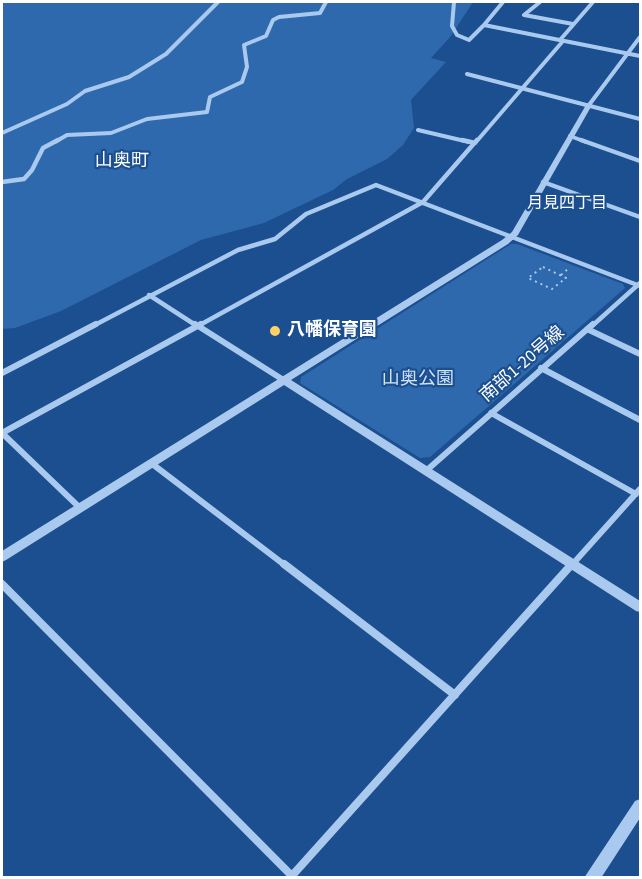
<!DOCTYPE html>
<meta charset="utf-8">
<style>
body{margin:0}
#map{position:relative;width:642px;height:879px;overflow:hidden;background:#1b4f8f;font-family:"Source Sans 3",sans-serif}
canvas{display:block}
.frame{position:absolute;inset:0;border:3px solid #fff;pointer-events:none}
</style>
<div id="map">
<canvas width="642" height="879"></canvas>
<div class="frame"></div>
</div>
<script>
const ctx = document.querySelector('canvas').getContext('2d');
ctx.lineJoin = 'round';
function fill(path, color) { ctx.fillStyle = color; ctx.fill(path, 'evenodd'); }
function trace(path, color, width, dash) { ctx.strokeStyle = color; ctx.lineWidth = width; ctx.lineCap = dash ? 'butt' : 'round'; ctx.setLineDash(dash || []); ctx.stroke(path); }
function drawText(font, color, halo, rows, align = 'center') {
  ctx.font = font + ' "Source Sans 3","Noto Sans JP",sans-serif'; ctx.lineWidth = 4.5; ctx.setLineDash([]); ctx.textBaseline = 'middle'; ctx.strokeStyle = halo; ctx.fillStyle = color; for (const [text, x, y, turn = 0] of rows) {
    ctx.save(); ctx.translate(x, y); ctx.rotate((+turn || 0) * Math.PI / 180); ctx.textAlign = isNaN(turn) ? turn : align; if (halo) ctx.strokeText(text, 0, 0); ctx.fillText(text, 0, 0); ctx.restore();
  }
}
const green = new Path2D(`
 M 2,2 L 473,2 L 451,36 L 431,58 L 446,62 L 411,100 L 414,128 L 403,145 L 387,159 L 347,179 L 333,190 L 264,223 L 201,240 L 61,311 L 15,328 L 2,329 Z
 M 511,244 L 517,244 L 623,284 L 625,288 L 430,457 L 420,458 L 300,383 L 301,377 Z`);
const path = new Path2D(`
 M 543,267 L 566,278 L 552,289 L 528,278 Z
 M 561,275 L 569,268`);
const minorFar3 = new Path2D(`
 M 454,2 L 452,26 L 457,35 L 469,40 L 484,25
 M 503,2 L 484,25 L 640,56
 M 540,2 L 524,15 L 573,24
 M 560,40 L 593,2
 M 467,74 L 640,119
 M 589,105 L 640,37
 M 418,130 L 469,142
 M 2,133 L 67,104 L 85,91 L 129,77 L 166,54 L 218,2
 M 570,136 L 586,142
 M 55,142 L 67,135 L 111,133 L 147,119 L 207,112 L 210,97 L 242,82 L 247,67 L 244,45 L 266,36 L 273,20 L 279,17 L 320,13 L 326,2
 M 476,142 L 563,41`);
const minorFar2 = new Path2D(`
 M 462,140 L 475,143
 M 581,140 L 640,161
 M 2,182 L 24,179 L 32,170 L 43,148 L 58,140
 M 543,182 L 640,217
 M 149,295 L 197,326
 M 93,326 L 238,250 L 275,239 L 306,214 L 376,185 L 640,286
 M 198,326 L 423,202 L 477,140
 M 592,326 L 640,283`);
const minorFar1 = new Path2D(`
 M 195,324 L 285,381
 M 587,329 L 640,354
 M 541,368 L 640,420
 M 2,373 L 96,324
 M 491,413 L 636,494
 M 2,433 L 201,324
 M 2,433 L 79,507
 M 151,463 L 286,566
 M 427,470 L 593,324
 M 571,566 L 640,489`);
const minor = new Path2D(`
 M 284,564 L 455,695
 M 2,584 L 292,876
 M 290,878 L 572,564`);
const tertiary = new Path2D(`
 M 589,103 L 592,105 L 518,235 L 508,244 L 291,380 L 640,601 L 640,612 L 636,611 L 284,385 L 6,560 L 2,562 L 2,551 L 502,240 L 512,232 L 586,105 Z
 M 640,799 L 640,818 L 601,878 L 584,878 L 635,801 Z`);
const markers = [
 [275,331,6,"#ffd166"]
];
const farNeighbourhoodnames = [
 ["月見四丁目",567,204]
];
const farQuarternames = [
 ["山奥町",122,162]
];
const poiNames = [
 ["八幡保育園",287,331]
];
const streetNames = [
 ["南部1-20号線",523,365,-41]
];
const parkNames = [
 ["山奥公園",418,380]
];
fill(green, '#2e69ad');
trace(path, '#a9c9ee', 2, [2, 4]);
trace(minorFar3, '#a9c9ee', 4);
trace(minorFar2, '#a9c9ee', 4.5);
trace(minorFar1, '#a9c9ee', 6);
trace(minor, '#a9c9ee', 8);
fill(tertiary, '#a9c9ee');
for (const [x, y, r, color] of markers) { const dot = new Path2D(); dot.arc(x, y, r, 0, 2 * Math.PI); ctx.fillStyle = color; ctx.fill(dot); trace(dot, '#1b4f8f', 2); }
drawText('16px', '#fff', '#1b4f8f', farNeighbourhoodnames);
drawText('18px', '#fff', '#1b4f8f', farQuarternames);
drawText('bold 18px', '#fff', '#1b4f8f', poiNames, 'left');
drawText('18px', '#fff', '#1b4f8f', streetNames);
drawText('18px', '#cfe3fa', '#1b4f8f', parkNames);
</script>
